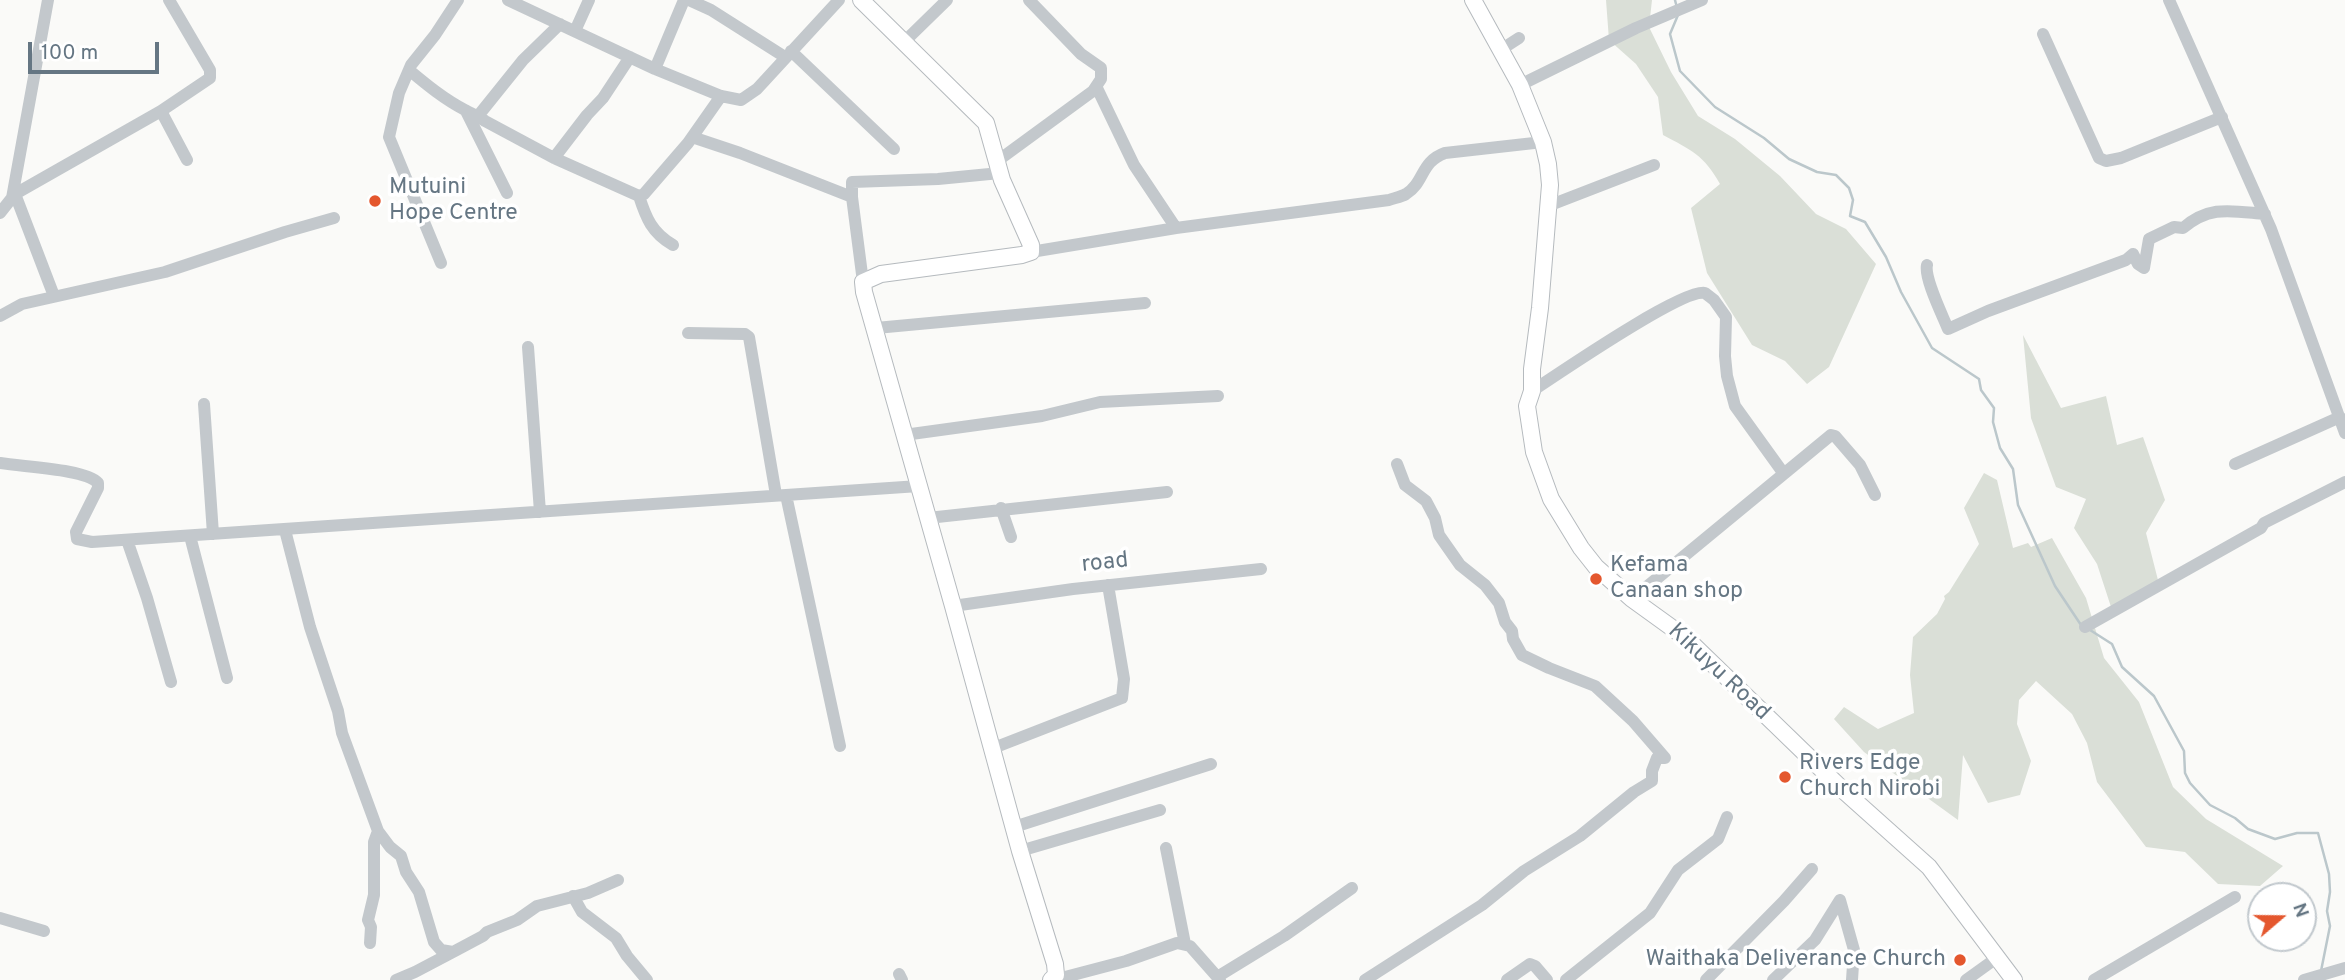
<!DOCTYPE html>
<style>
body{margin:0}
#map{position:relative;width:2345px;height:980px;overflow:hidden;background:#fafaf8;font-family:Overpass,sans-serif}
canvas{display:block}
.north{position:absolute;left:2247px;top:882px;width:70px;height:70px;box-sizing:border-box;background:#fff;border:2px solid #c1c8cd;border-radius:50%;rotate:70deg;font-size:19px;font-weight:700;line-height:28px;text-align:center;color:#657683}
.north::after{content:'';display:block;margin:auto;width:24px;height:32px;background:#e4572e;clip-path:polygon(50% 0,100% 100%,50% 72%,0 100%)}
.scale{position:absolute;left:28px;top:42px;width:131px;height:32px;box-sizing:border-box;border:4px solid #657683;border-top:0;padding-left:9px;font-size:21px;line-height:24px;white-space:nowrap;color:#657683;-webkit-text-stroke:5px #fff;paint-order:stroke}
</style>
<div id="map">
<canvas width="2345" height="980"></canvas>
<div class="north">N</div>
<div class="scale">100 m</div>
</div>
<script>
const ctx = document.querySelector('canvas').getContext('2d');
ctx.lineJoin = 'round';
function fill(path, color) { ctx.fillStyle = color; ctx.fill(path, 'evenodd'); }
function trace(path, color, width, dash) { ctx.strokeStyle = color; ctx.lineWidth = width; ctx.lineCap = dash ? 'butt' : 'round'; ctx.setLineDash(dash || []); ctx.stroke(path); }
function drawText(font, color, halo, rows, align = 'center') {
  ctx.font = font + ' Overpass,sans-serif'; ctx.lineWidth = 7; ctx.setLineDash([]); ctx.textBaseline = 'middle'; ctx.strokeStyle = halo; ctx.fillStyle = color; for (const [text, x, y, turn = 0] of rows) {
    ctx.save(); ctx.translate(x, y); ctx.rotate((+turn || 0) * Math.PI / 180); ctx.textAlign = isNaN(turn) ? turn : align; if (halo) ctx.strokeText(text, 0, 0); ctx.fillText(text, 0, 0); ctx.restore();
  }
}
const green = new Path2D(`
 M 1606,0 L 1652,0 L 1649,27 L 1671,72 L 1698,116 L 1735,139 L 1780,176 L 1816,214 L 1846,229 L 1876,264 L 1829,367 L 1807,384 L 1785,361 L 1752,345 L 1707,273 L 1691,208 L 1720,184 C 1704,155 1691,150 1663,135 L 1658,97 L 1636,64 L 1609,40 Z
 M 2023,335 L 2061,408 L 2106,396 L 2117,445 L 2143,437 L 2165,500 L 2146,533 L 2160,588 L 2112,610 L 2097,564 L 2074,528 L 2086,499 L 2056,487 L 2031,418 Z
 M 1984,473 L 1997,480 L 2013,548 L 2028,543 L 2031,547 L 2052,538 L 2086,598 L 2104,658 L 2139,702 L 2173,787 L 2206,819 L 2283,866 L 2260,886 L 2218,884 L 2185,852 L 2146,847 L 2097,782 L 2087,743 L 2072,714 L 2036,681 L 2019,700 L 2017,724 L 2031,761 L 2020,795 L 1988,803 L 1963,755 L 1958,820 L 1864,752 L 1834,719 L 1844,707 L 1878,729 L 1914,713 L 1910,675 L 1913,637 L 1937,614 L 1945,599 L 1944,596 L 1949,592 L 1979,544 L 1964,508 Z`);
const stream = new Path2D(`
 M 1675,0 L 1676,4
 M 1678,15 L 1670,34 L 1680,71 L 1715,107 L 1764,138 L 1789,159 L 1817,172 L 1836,175 L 1849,188 L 1853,200 L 1850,216 L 1865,222 L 1886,257 L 1901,292 L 1932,348 L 1979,379 L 1981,390 L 1994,408 L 1993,422 L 2000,448 L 2013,469 L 2018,505 L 2055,586 L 2081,625
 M 2090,630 L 2112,644 L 2122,667 L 2154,696 L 2184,751 L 2185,773 L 2190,783 L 2210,805 L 2235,818 L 2248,829 L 2275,839 L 2297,833 L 2318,833 L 2329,874 L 2330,892 L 2327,911 L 2330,926 L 2321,971`);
const minor = new Path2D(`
 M 508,0 L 655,69 L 721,96 L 741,100 L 757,89 L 839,0
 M 689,0 L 711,10 L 785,57
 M 2169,0 L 2271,229 L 2345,433
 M 575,31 L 589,0
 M 2043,34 L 2099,158 L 2106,161 L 2121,158 L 2222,117
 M 905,41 L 947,0
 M 1502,49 L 1519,38
 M 791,51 L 894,149
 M 655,69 L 684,0
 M 409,70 C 427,85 444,99 465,110 C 472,114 478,116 485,121 L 554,158 L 639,196 L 644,194 L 688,143 L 721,96
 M 1520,85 L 1636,28 L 1702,0
 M 1097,88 L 1134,165 L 1176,228
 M 161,111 L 187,160
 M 466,111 L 507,193
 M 478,116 L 523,60 L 560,24
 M 692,137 L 740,153 L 852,197
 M 554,158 L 587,115 L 603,98 L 630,57
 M 996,162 L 1093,91 L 1101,79 L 1101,68 L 1081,54 L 1029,0
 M 15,194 L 54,296
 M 639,196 C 646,218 652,233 673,245
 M 12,198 L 48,0
 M 1548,206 L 1654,165
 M 0,213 L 15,194 L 161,111 L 210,78 L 210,70 L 169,0
 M 1031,252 L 1176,228 L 1389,200 C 1394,198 1401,197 1406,194 C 1425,182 1420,162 1445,153 L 1543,142
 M 441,263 L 389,137 L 399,93 L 411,65 L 435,35 L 458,0
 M 1927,265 C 1924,278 1942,314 1948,329 L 1988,311 L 2126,260 L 2133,254 L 2138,264 L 2144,268 L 2149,239 L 2174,227 L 2183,228 C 2210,205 2231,211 2265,214
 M 863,282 L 852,197 L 852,182 L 938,179 L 1000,173
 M 0,316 L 22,304 L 165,272 L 285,232 L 334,218
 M 876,328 L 1145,303
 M 688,333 L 745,334 L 749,337 L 776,495
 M 528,347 L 540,512
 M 1532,391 C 1558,374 1683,288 1705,293 L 1714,300 L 1726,317 L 1725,356 L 1727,376 L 1735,406 L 1784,474
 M 204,404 L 213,534
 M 904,435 L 1042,416 L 1100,402 L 1218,396
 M 0,463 C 22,467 86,469 98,483 L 98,488 L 76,532 L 77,539 L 92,542 L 919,486
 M 2235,464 L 2340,417
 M 786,495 L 840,746
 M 1001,508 L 1011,537
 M 928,518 L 1167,492
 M 285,530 L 310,627 L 338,711 L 342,733 L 378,831 L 390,847 L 401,856 L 406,872 L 419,892 L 434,942 L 441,950 L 453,952 L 483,936 L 487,932 L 517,920 L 537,906 L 588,893 L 618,880
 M 190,536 L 227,678
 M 127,540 L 147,598 L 171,682
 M 1632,599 L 1831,435 L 1835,436 L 1860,465 L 1875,495
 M 953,606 L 1073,589 L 1261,569
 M 2085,627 L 2261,528 L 2264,523 L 2345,482
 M 991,749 L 1122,698 L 1124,679 L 1108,585
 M 1014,827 L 1211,764
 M 1166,848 L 1185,944
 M 1020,851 L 1160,810
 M 573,896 L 582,912 L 616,938 L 627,956 L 647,980
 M 1840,900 L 1854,950 L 1852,980
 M 0,918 L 44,931
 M 370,943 L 371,927 L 368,920 L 374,895 L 374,842 L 378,831
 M 899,974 L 902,980
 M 1056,975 L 1065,977 L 1126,961 L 1177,943 L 1190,946 L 1220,980
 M 1217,977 L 1284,936 L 1352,888
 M 396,980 L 415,972 L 453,952
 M 1365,980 L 1482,905 L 1524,871 L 1580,836 L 1634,792 L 1652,781 L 1652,771 L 1657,758 L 1665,758 L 1633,721 L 1595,686 L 1549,668 L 1522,655 L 1513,639 L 1512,631 L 1505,622 L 1499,603 L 1485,585 L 1460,565 L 1439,535 L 1435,518 L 1426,501 L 1405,485 L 1397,464
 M 1507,980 L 1530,964 L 1535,966 L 1547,980
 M 1566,980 L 1650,913 L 1678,870 L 1718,839 L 1727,817
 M 1706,980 L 1784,901 L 1812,869
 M 1773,980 L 1815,940 L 1840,900
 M 1966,980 L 1998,957
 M 2094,980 L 2235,897
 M 2304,980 L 2345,968`);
const major = new Path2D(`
 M 861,0 L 986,123 L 1002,180 L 1031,245 L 1031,252 L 1022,255 L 881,274 L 863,282 L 864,292 L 953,606 L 1020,851 L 1055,964 L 1056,975 L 1051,980
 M 1473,0 L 1520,85 L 1543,142 L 1548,164 L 1550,185 L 1540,308 L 1532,369 L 1532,391 L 1527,406 L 1534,452 L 1551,499 L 1581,548 L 1596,567 L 1632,599 L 1686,638 L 1844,791 L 1929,867 L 2014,980`);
const markers = [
 [375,201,7,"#e4572e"],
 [1596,579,7,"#e4572e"],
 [1785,777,7,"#e4572e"],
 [1960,960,7,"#e4572e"]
];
const poiNames = [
 ["Mutuini",389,188],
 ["Hope Centre",389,214],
 ["Kefama",1610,566],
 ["Canaan shop",1610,592],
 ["Rivers Edge",1799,764],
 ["Church Nirobi",1799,790],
 ["Waithaka Deliverance Church",1946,960,"right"]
];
const streetNames = [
 ["road",1105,564,-6],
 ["Kikuyu Road",1718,673,43]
];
fill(green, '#dadfd7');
trace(stream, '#bbc7cb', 2.5);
trace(major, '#b5babe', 18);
trace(minor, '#c3c8cc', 12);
trace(major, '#fff', 16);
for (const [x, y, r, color] of markers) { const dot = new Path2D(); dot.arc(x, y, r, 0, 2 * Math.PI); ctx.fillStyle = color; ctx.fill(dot); trace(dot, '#fff', 2.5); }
drawText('23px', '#657683', '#fff', poiNames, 'left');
drawText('23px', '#657683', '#fff', streetNames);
</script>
